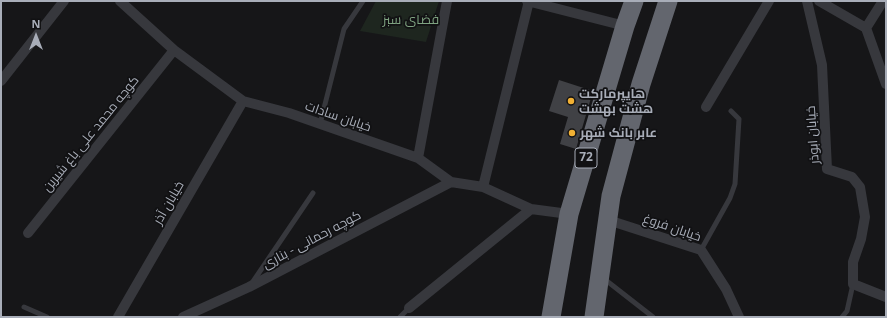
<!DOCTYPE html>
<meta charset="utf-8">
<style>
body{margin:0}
#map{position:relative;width:887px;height:318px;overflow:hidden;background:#161618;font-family:"Open Sans",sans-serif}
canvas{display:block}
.frame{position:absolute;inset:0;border:2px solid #a8adb8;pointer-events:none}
.north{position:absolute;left:16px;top:16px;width:40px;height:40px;-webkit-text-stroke:3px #111113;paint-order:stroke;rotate:0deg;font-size:11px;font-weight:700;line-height:16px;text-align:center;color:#a8adb8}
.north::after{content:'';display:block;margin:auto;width:14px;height:18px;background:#a8adb8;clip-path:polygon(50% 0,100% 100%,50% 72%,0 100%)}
</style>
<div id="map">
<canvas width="887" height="318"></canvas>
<div class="frame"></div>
<div class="north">N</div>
</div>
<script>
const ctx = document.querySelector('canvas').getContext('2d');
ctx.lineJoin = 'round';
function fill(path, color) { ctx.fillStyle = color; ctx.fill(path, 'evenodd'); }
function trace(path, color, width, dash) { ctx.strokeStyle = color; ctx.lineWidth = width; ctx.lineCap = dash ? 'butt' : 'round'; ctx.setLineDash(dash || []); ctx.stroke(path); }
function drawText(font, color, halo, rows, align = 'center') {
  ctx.font = font + ' "Open Sans",Cairo,sans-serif'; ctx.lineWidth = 3.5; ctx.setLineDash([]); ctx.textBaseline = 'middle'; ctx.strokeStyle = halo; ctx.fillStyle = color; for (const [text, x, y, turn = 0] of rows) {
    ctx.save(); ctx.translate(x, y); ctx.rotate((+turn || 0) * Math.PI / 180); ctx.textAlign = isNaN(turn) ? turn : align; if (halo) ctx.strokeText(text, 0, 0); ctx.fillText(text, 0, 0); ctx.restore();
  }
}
const green = new Path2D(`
 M 376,1 L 439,1 L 426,42 L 360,31 Z`);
const building = new Path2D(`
 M 559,80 L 593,91 L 576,149 L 560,144 L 568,117 L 549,111 Z`);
const lane = new Path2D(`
 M 320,124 L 344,29 L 363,1
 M 701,250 L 730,198 L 735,184 L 739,119 L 731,111
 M 603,278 L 653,317
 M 252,283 L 313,193
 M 24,307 L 47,317
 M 400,317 L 409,308
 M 842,317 L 847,311 L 853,284`);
const street = new Path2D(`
 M 120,1 L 174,50 L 243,101 L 289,113 L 418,158 L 451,182 L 483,187 L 531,209 L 569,214
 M 527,1 L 625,26
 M 807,1 L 822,65 L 827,169 L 852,177 L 860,187 L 865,217 L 861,239 L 853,262 L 853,284 L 886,297
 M 819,1 L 866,28 L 886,84
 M 866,28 L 883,1
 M 1,81 L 64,1
 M 706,107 L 769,1
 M 418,158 L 447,1
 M 483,187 L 529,1
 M 608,220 L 701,250 L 726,289 L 739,317
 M 28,233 L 174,50
 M 409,308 L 531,209
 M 118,317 L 243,101
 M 183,317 L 249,287 L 451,182`);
const highway = new Path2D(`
 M 551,317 L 569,214 L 625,26 L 634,1
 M 594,317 L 611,196 L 641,84 L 668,1`);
const markers = [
 [571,101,4,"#f2b134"],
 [572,133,4,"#f2b134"]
];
const shields = [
 [586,158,22]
];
const shieldNames = [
 ["72",586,158]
];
const parkNames = [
 ["فضای سبز",411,20]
];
const poiNames = [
 ["هایپرمارکت",579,94],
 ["هشت بهشت",579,109],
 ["عابر بانک شهر",580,133]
];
const streetNames = [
 ["خیابان سادات",338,117,19],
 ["کوچه محمد علی باغ شیرین",91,134,-51],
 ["خیابان ابوذر",813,135,-94],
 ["خیابان آذر",169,203,-60],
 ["خیابان فروغ",672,228,19],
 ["کوچه رحمانی - بناری",312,240,-28]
];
fill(green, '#1e261f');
fill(building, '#404145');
trace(lane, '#37383d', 5);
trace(street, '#37383d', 10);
trace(highway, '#63666e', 19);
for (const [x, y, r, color] of markers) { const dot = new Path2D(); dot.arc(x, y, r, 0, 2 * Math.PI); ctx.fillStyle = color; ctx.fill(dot); trace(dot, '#111113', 1.5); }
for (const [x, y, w] of shields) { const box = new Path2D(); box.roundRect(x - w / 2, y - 10, w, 20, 3); ctx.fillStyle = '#111113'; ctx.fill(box); trace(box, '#a8adb8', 1); }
drawText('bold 12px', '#a8adb8', null, shieldNames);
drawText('13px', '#7fa381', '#111113', parkNames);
drawText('bold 13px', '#a8adb8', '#111113', poiNames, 'left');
drawText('13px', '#a8adb8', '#111113', streetNames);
</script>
